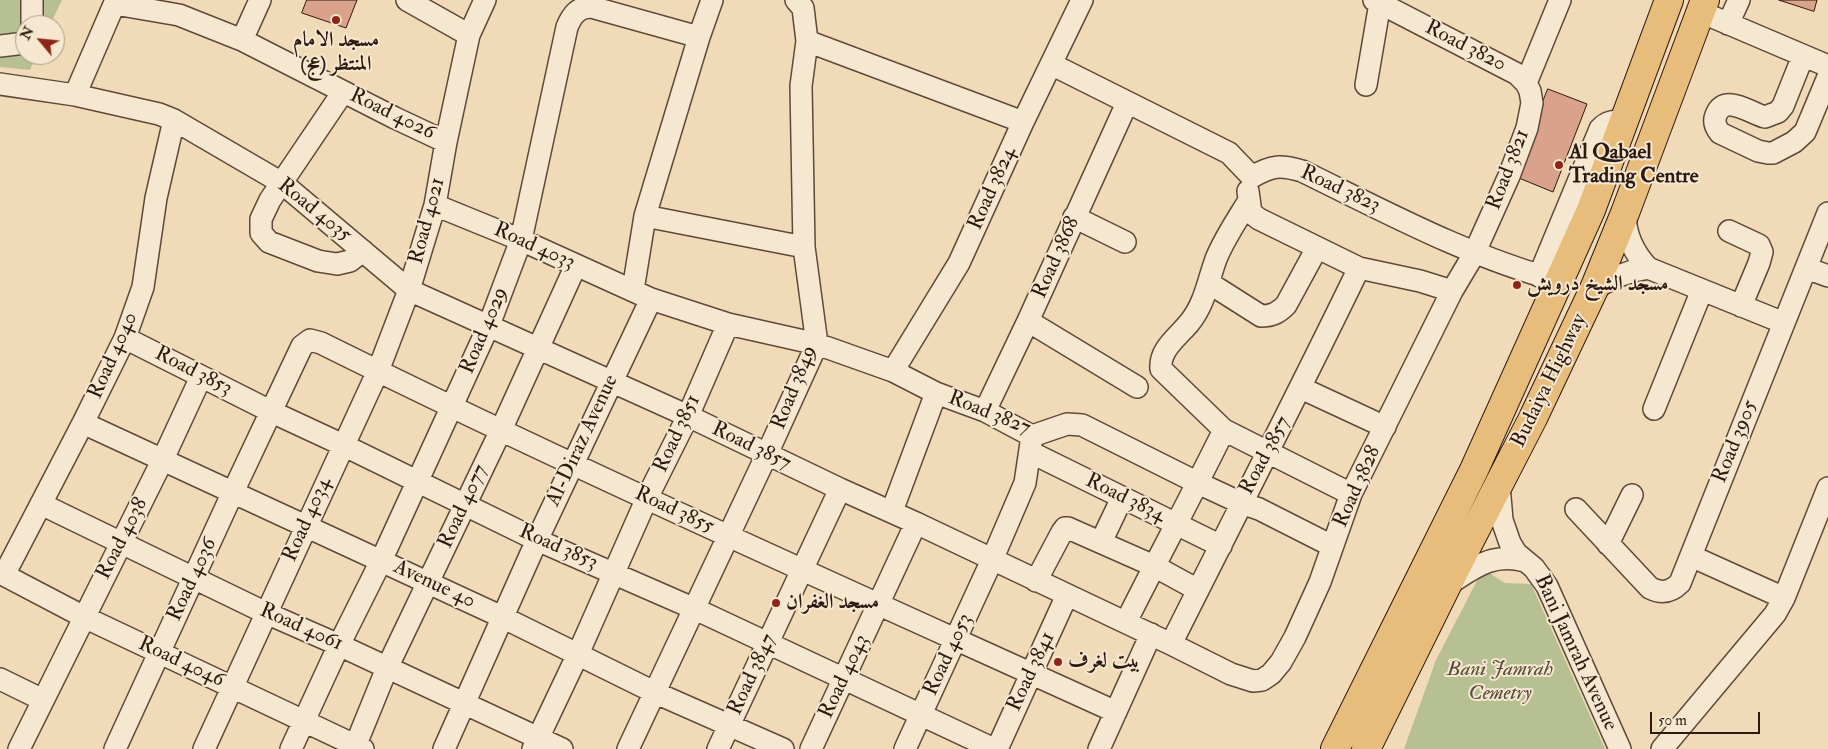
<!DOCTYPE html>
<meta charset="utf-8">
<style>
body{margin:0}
#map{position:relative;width:1828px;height:749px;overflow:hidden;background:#f1dab7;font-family:"IM FELL Double Pica",serif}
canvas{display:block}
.north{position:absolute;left:15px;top:15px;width:50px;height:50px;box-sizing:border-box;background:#f6e7d0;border:1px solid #a69583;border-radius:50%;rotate:298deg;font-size:14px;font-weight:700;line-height:20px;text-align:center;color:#2d190f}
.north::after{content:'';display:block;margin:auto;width:18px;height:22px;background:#8f2418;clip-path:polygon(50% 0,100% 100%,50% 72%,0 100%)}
.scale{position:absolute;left:1650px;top:712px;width:110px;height:22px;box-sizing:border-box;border:2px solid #2d190f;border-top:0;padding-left:6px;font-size:15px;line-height:18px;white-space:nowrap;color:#2d190f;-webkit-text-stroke:4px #f6e7d0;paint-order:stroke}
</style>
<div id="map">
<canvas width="1828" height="749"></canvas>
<div class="north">N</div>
<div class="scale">50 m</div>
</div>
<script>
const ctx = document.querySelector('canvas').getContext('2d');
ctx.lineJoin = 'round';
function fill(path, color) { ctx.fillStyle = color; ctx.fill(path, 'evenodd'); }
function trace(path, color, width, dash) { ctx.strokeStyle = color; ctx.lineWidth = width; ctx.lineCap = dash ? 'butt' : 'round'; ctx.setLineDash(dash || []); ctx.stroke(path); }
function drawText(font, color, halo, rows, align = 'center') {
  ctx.font = font + ' "IM FELL Double Pica",Amiri,serif'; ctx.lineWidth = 4; ctx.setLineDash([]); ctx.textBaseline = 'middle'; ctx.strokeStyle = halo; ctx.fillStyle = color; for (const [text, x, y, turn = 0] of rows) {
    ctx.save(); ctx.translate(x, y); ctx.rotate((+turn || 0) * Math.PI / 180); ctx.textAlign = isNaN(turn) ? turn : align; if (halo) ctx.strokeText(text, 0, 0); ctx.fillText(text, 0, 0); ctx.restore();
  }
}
const green = new Path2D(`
 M 0,0 L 62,0 L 50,25 L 25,25 L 25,55 L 36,55 L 30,70 L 0,67 Z
 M 1483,569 L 1505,583 L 1531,584 L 1605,749 L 1404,749 L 1436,660 Z`);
const building = new Path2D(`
 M 307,0 L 357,0 L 346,28 L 302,13 Z
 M 1779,0 L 1817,0 L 1814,11 Z
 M 1548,89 L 1587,104 L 1553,192 L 1514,176 Z`);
const minor = new Path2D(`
 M 32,0 L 32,25
 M 407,0 L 469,35
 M 115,4 L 179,15 L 242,40 L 395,118 L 446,142
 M 1701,12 L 1828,66
 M 1728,24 L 1739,0
 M 242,40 L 260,0
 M 807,41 L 1023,122
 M 0,46 L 25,43
 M 1803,56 L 1783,106 L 1778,112 L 1765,117 C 1750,113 1725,93 1716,115 C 1713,122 1716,128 1720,133 L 1758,151 L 1768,153 L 1773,153 L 1794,142 L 1805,132 L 1828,77
 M 1051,64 L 1229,153 L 1252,177
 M 1526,83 L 1560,0
 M 0,84 L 75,95 L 159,114 L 174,120 L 282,183 L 409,290 L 688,416 L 840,489 L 916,523 L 1171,644 L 1231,674 L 1253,681 L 1262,680 L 1271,674 L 1281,662 L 1295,637 L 1320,582 L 1351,494 L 1452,291 L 1474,254 L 1509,176 L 1527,128 L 1532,103 L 1530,91 L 1526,83 L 1517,74 L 1374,0
 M 1366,85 L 1380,3
 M 343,92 L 270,200 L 261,219 L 261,233 L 269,242 L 318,261 L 337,264 L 350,261 L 363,251
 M 75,95 L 116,0
 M 1252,177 C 1272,165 1281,165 1302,171 C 1386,212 1469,257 1559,281
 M 1248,191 L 1251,213 L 1259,219 L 1359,268 L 1420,281 L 1452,291
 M 1248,202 C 1237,220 1224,239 1216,259 C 1208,281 1205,303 1190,322 C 1179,336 1159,349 1161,369 L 1224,430 L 1351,494
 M 435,205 L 521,240 L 651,299 L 728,324 L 817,344 L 893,371 L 936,393 L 985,411 L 1032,436 L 1067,424 L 1082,425 L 1198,483 L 1241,503 L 1259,509 L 1332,546
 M 1625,213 C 1625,235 1633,252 1648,268 L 1784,323
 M 645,216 L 804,247
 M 1074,217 L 1125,242
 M 1729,231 L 1759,245 L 1762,252 L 1759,263 L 1741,306
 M 1806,268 L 1828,276
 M 1539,276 L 1600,129 C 1607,121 1614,121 1624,121
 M 1209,283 L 1261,316 C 1272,316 1278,313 1286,305 L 1317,248
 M 1594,289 C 1611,278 1627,271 1648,268
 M 633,290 L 645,216 L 699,37 L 712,0
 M 1028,321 L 1137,387
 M 125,338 L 272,412 L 343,445 L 537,540 L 695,609 L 994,749
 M 893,371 L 959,263 L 1023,122 L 1082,0
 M 1301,388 L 1385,427
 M 1654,409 L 1702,290
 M 985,411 L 1028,321 L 1127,103
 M 83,423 L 502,617 L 656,693 L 783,749
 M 1030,452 L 1221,546
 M 1499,485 L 1502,520 L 1510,543 L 1516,553 L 1534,568 L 1547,586 L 1620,749
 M 41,504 L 266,613 L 339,645 L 562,749
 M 1576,509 L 1650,588 C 1662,594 1671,592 1680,583 L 1828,213
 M 892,511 L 936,393
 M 1101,542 L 1122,498
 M 1608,544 L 1632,495
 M 1691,556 L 1784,598
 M 0,573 L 84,617 L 363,749
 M 4,575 L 83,423 L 125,338 L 143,287 L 156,198 L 174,120
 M 1036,581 L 1062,532 L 1065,528 L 1068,528 L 1154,566 L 1198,590
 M 1447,585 C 1474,568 1492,552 1525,561
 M 1126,622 C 1158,558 1192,495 1224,430
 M 1171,644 C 1234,518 1298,394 1359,268
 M 0,679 L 43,700
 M 19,749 L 163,459 L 201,377
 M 115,749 L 233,492 L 302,346 L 310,340 L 321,343 C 583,473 850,591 1116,712
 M 204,749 L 378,371 L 409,290 L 435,205 L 446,142 L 469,35 L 485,0
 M 291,749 L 339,645 L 381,561 L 489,325 L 521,240 L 567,27 C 572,15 578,7 591,7 L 699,37
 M 354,749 L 387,668 L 501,430 L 576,265
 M 444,749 L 537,540 L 651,299
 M 533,749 L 578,654 L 647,498 L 688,416 L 728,324
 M 628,749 L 767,454 L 817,344 L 804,247 L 801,86 L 807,41 L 803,8 L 796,0
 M 718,749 L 840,489
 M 811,749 L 916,523
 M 905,749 L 992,560 L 1025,483 L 1032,436
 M 997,749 L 1067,595
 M 1099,749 L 1151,634
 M 1662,749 L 1775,614 L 1784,598 L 1828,488`);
const major = new Path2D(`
 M 1335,749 L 1474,470 L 1591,210 L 1669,0
 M 1366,749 L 1447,585 L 1533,418 L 1594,289 L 1625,213 L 1705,0`);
const markers = [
 [336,20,5,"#8f2418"],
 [1559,165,5,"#8f2418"],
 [1517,285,5,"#8f2418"],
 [776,603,5,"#8f2418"],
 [1058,662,5,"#8f2418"]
];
const poiNames = [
 ["مسجد الامام",336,41,"center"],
 ["المنتظر (عج)",336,65,"center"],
 ["Al Qabael",1569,153],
 ["Trading Centre",1569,177],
 ["مسجد الشيخ درويش",1527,285],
 ["مسجد الغفران",786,603],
 ["بيت لغرف",1068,662]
];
const streetNames = [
 ["Road 3820",1465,47,27],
 ["Road 4026",392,115,26],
 ["Road 3821",1509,170,-69],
 ["Road 3824",993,189,-66],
 ["Road 3823",1340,190,25],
 ["Road 4035",314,211,39],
 ["Road 4021",428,221,-75],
 ["Road 4033",534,247,24],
 ["Road 3868",1057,258,-66],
 ["Road 4029",485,331,-67],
 ["Road 4040",114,356,-66],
 ["Road 3853",193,372,27],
 ["Budaiya Highway",1550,381,-64],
 ["Road 3849",795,388,-68],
 ["Road 3827",989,414,22],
 ["Road 3851",678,434,-65],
 ["Al-Diraz Avenue",583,441,-65],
 ["Road 3905",1736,442,-68],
 ["Road 3857",751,447,26],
 ["Road 3857",1266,456,-62],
 ["Road 3828",1358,487,-66],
 ["Road 3834",1125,499,26],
 ["Road 4077",464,507,-65],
 ["Road 3855",674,511,25],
 ["Road 4034",308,520,-66],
 ["Road 4038",123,539,-63],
 ["Road 3853",558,548,24],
 ["Road 4036",193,580,-65],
 ["Avenue 40",434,585,25],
 ["Road 4061",301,628,24],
 ["Bani Jamrah Avenue",1575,653,65],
 ["Road 4053",949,655,-65],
 ["Road 4046",181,663,25],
 ["Road 3841",1032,672,-65],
 ["Road 3847",753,675,-65],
 ["Road 4043",845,677,-65]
];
const parkNames = [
 ["Bani Jamrah",1500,670],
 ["Cemetry",1500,694]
];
fill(green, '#b6c092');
fill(building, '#daa28a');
trace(building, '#2d190f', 1);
trace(minor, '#5e4939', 24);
trace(major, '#2d190f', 30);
trace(minor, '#f6e7d0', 21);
trace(major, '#e8bd7c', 28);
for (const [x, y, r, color] of markers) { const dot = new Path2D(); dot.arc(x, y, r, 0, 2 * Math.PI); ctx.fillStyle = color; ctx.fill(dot); trace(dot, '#f6e7d0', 2); }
drawText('bold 21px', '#2d190f', '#f6e7d0', poiNames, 'left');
drawText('21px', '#2d190f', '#f6e7d0', streetNames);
drawText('italic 21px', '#564b36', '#f6e7d0', parkNames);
</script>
